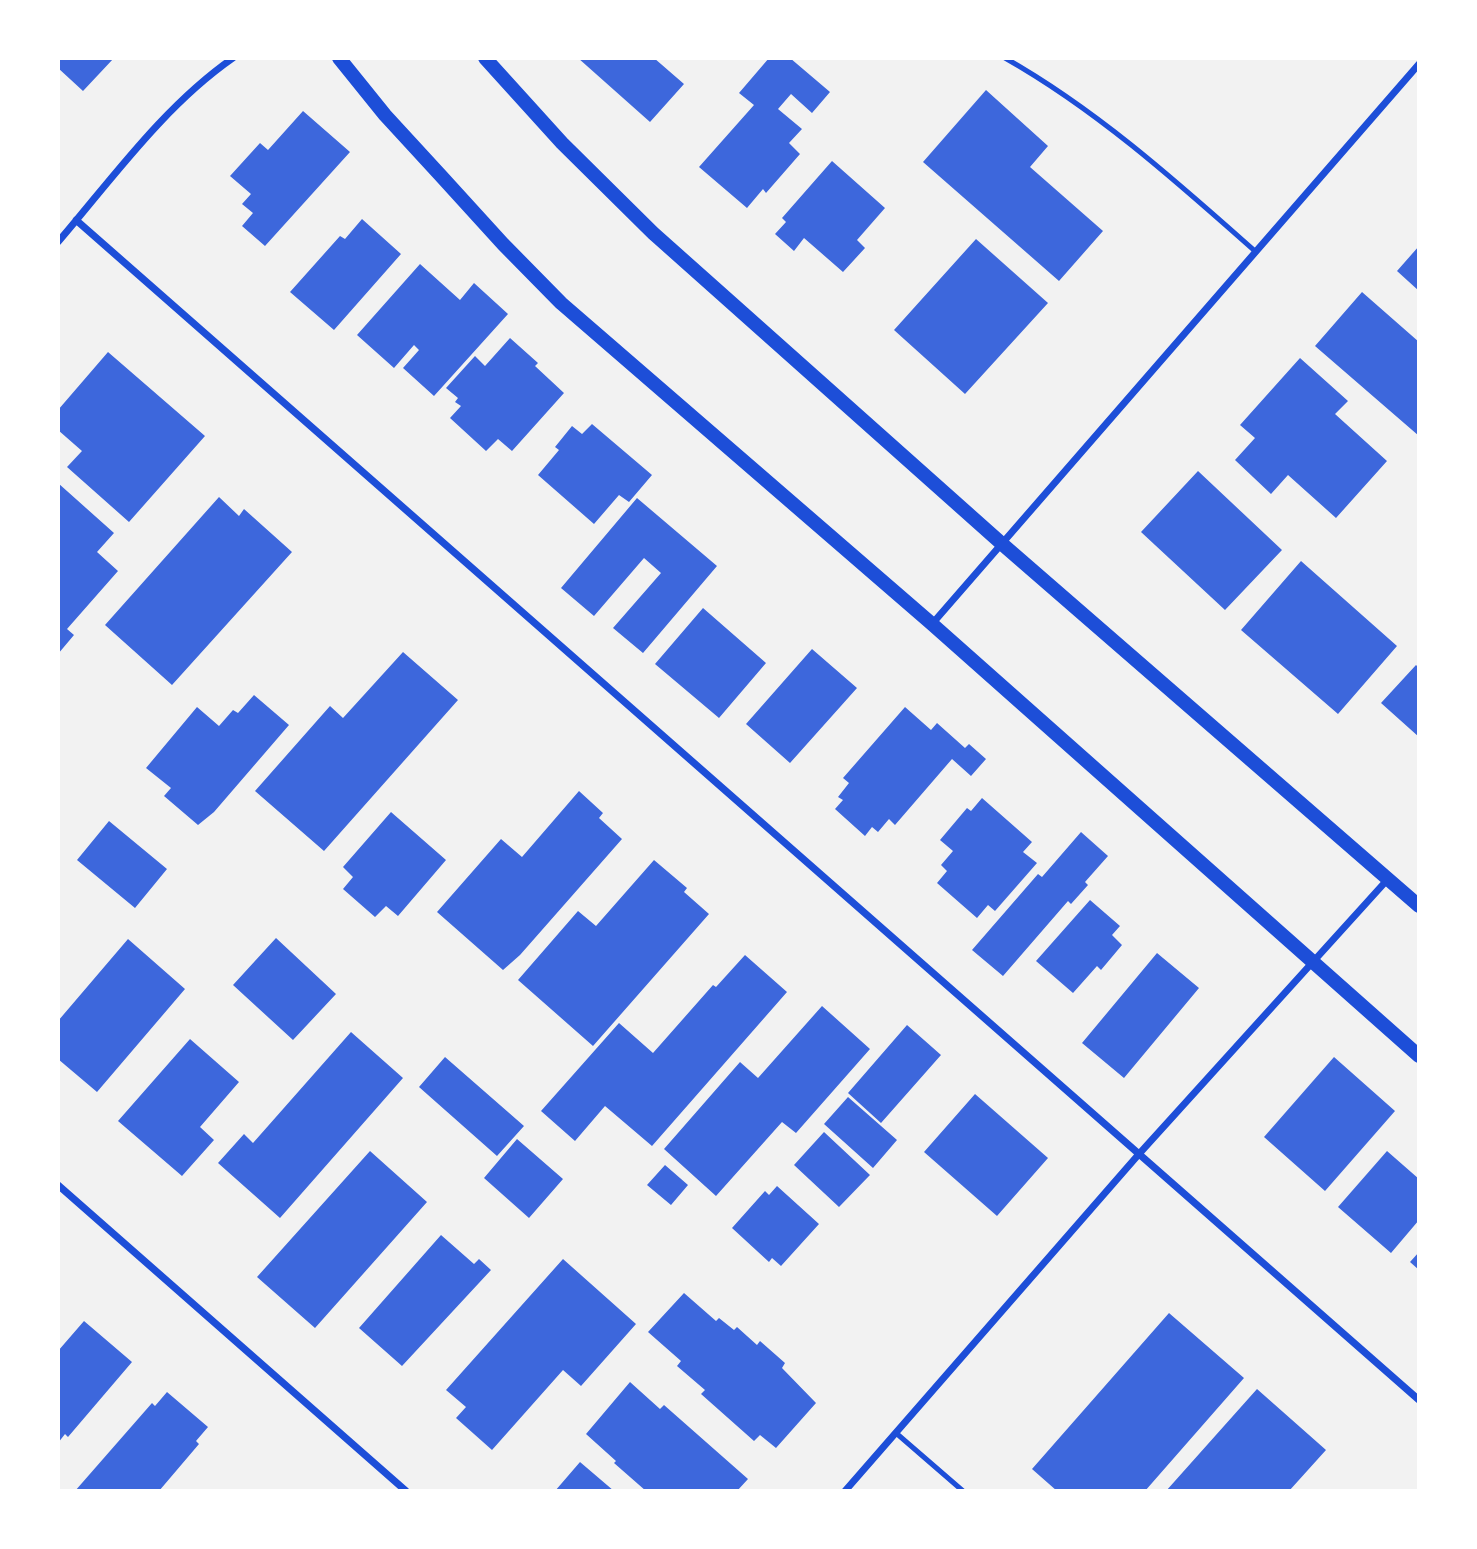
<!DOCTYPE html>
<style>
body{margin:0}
#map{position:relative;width:1477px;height:1549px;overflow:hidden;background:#f2f2f2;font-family:"Noto Sans",sans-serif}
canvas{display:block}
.frame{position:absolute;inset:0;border:60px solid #fff;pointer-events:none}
</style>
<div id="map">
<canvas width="1477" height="1549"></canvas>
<div class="frame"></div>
</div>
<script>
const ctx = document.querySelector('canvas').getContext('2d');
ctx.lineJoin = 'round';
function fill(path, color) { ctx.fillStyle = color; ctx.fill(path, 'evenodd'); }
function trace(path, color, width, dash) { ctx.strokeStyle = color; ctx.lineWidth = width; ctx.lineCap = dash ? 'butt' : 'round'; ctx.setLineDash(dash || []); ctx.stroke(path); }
const building = new Path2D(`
 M 58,58 L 114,58 L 83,91 L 58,68 Z
 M 578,58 L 654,58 L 684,84 L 650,122 Z
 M 769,58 L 790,58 L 830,92 L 812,113 L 791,94 L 778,109 L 802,129 L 789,143 L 800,154 L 766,193 L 763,189 L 747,208 L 699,167 L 754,105 L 739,93 Z
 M 986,90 L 1048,146 L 1030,167 L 1103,231 L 1059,281 L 923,162 Z
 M 303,111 L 350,152 L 265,246 L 242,226 L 253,213 L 242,204 L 251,194 L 230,176 L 260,143 L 268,150 Z
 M 832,161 L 885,208 L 857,240 L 865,248 L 843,272 L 804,238 L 794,251 L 775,234 L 786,222 L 782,218 Z
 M 362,219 L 401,254 L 334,330 L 290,292 L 340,236 L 345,239 Z
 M 976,239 L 1048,303 L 965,394 L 894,330 Z
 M 1419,246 L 1419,291 L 1397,271 Z
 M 420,264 L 460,300 L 474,283 L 508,314 L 434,396 L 403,368 L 419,350 L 414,345 L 394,368 L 357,335 Z
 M 1362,292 L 1419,342 L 1419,436 L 1315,346 Z
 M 510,338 L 538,363 L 535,366 L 564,393 L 512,451 L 498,439 L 486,451 L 450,418 L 461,406 L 455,402 L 458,398 L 446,388 L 475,356 L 485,366 Z
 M 108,352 L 205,436 L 129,522 L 67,467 L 82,451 L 58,430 L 58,410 Z
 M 1300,358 L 1348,401 L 1335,414 L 1387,461 L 1336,518 L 1288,475 L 1271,494 L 1235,460 L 1255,438 L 1240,425 Z
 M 592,424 L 652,475 L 629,502 L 619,495 L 594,524 L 538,475 L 559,450 L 555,447 L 572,426 L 582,434 Z
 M 1198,471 L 1282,550 L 1225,610 L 1141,532 Z
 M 58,483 L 114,533 L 97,552 L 118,571 L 67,629 L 74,635 L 58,654 Z
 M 219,497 L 239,516 L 244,509 L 292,552 L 172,685 L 105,625 Z
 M 637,498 L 717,566 L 643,653 L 613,628 L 661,573 L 644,558 L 594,616 L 561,588 Z
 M 1301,561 L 1397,646 L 1338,714 L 1241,630 Z
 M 703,608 L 766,663 L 719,718 L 655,664 Z
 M 812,649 L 857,688 L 790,763 L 746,724 Z
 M 403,652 L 458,700 L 324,851 L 255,791 L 330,706 L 343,718 Z
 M 1416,665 L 1419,668 L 1419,737 L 1381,703 Z
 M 254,695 L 289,725 L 214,812 L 198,825 L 164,796 L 171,788 L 146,768 L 197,707 L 219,726 L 233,710 L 238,713 Z
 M 905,707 L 931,730 L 937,723 L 965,748 L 969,744 L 986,759 L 971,776 L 952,759 L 895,825 L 889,819 L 878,832 L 872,827 L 865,836 L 835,809 L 843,800 L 838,797 L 849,783 L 843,778 Z
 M 579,791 L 603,813 L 599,818 L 622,839 L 520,955 L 503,970 L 437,912 L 501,839 L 522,857 Z
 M 982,798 L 1032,842 L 1023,852 L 1037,863 L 995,911 L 988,905 L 977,918 L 937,883 L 947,871 L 941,865 L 953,851 L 940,840 L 967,808 L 971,811 Z
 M 391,812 L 446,860 L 398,916 L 386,906 L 375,917 L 343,889 L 353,877 L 343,867 Z
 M 109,821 L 167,869 L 135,908 L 77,860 Z
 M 1081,832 L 1108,856 L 1085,882 L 1088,885 L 1071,904 L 1068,901 L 1003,976 L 972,950 L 1038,874 L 1042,877 Z
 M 654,860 L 687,888 L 684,892 L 709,914 L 593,1046 L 518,980 L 578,911 L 596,926 Z
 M 1090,900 L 1120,926 L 1112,935 L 1122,945 L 1101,970 L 1097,966 L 1073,993 L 1036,961 Z
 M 276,938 L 336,994 L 293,1040 L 233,985 Z
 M 128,939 L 185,989 L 97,1092 L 58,1059 L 58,1021 Z
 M 1157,953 L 1199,988 L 1124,1078 L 1082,1043 Z
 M 745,955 L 787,992 L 652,1146 L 605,1106 L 575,1141 L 541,1111 L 619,1023 L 653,1053 L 713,985 L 716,987 Z
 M 822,1006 L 870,1049 L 796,1133 L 782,1122 L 716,1196 L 664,1149 L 740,1062 L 758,1078 Z
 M 907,1025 L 941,1055 L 881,1123 L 848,1093 Z
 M 351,1032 L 403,1078 L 280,1218 L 218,1163 L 244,1134 L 253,1143 Z
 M 190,1039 L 239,1082 L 200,1127 L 214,1140 L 182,1176 L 118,1121 Z
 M 445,1057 L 524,1126 L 497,1156 L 419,1087 Z
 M 1334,1057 L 1395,1111 L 1325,1191 L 1264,1137 Z
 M 975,1094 L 1048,1158 L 997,1216 L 924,1152 Z
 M 848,1097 L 897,1140 L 873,1168 L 824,1124 Z
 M 824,1132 L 870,1175 L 839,1207 L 794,1165 Z
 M 517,1139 L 563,1179 L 529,1218 L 484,1178 Z
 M 370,1151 L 427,1202 L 315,1328 L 257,1277 Z
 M 1387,1151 L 1419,1179 L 1419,1220 L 1391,1253 L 1338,1207 Z
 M 665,1165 L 688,1185 L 671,1205 L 647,1185 Z
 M 777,1186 L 819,1224 L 781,1266 L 772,1258 L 769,1262 L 732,1228 L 765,1191 L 769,1195 Z
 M 441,1235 L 474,1264 L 479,1259 L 491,1270 L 402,1366 L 359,1328 Z
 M 1419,1252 L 1419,1270 L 1410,1262 Z
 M 563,1259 L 636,1324 L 581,1386 L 563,1370 L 492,1450 L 456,1418 L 466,1407 L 446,1390 Z
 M 684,1293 L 716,1321 L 719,1318 L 734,1330 L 737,1327 L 757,1345 L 760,1341 L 785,1363 L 782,1368 L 816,1403 L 776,1448 L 760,1435 L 754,1441 L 701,1394 L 705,1390 L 677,1366 L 681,1361 L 648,1332 Z
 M 1169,1313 L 1244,1378 L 1145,1491 L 1057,1491 L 1032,1469 Z
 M 84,1321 L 132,1362 L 68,1437 L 65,1434 L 58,1443 L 58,1351 Z
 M 630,1382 L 660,1409 L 664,1405 L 748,1479 L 737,1491 L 646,1491 L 614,1463 L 616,1461 L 586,1434 Z
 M 1257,1389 L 1326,1450 L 1289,1491 L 1166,1491 Z
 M 167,1392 L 208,1427 L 196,1441 L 199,1444 L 159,1491 L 75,1491 L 152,1403 L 155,1406 Z
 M 580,1462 L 614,1491 L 555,1491 Z`);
const service = new Path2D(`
 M 1005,58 C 1097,110 1177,182 1256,252
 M 896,1433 L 963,1491`);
const minor = new Path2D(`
 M 76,220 L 1419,1400
 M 58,242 C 112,179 164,106 233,58
 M 932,624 L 1419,64
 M 58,1185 L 406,1491
 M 845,1491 L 1139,1154 L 1388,879`);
const secondary = new Path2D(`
 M 339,58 L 385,115 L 442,177 L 503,244 L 561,303 L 932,624 L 1419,1056
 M 485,58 L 562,143 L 653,233 L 1001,543 L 1419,906`);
fill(building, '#3d67dc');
trace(service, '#1d4ed8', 5);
trace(minor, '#1d4ed8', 7);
trace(secondary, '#1d4ed8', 14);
</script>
